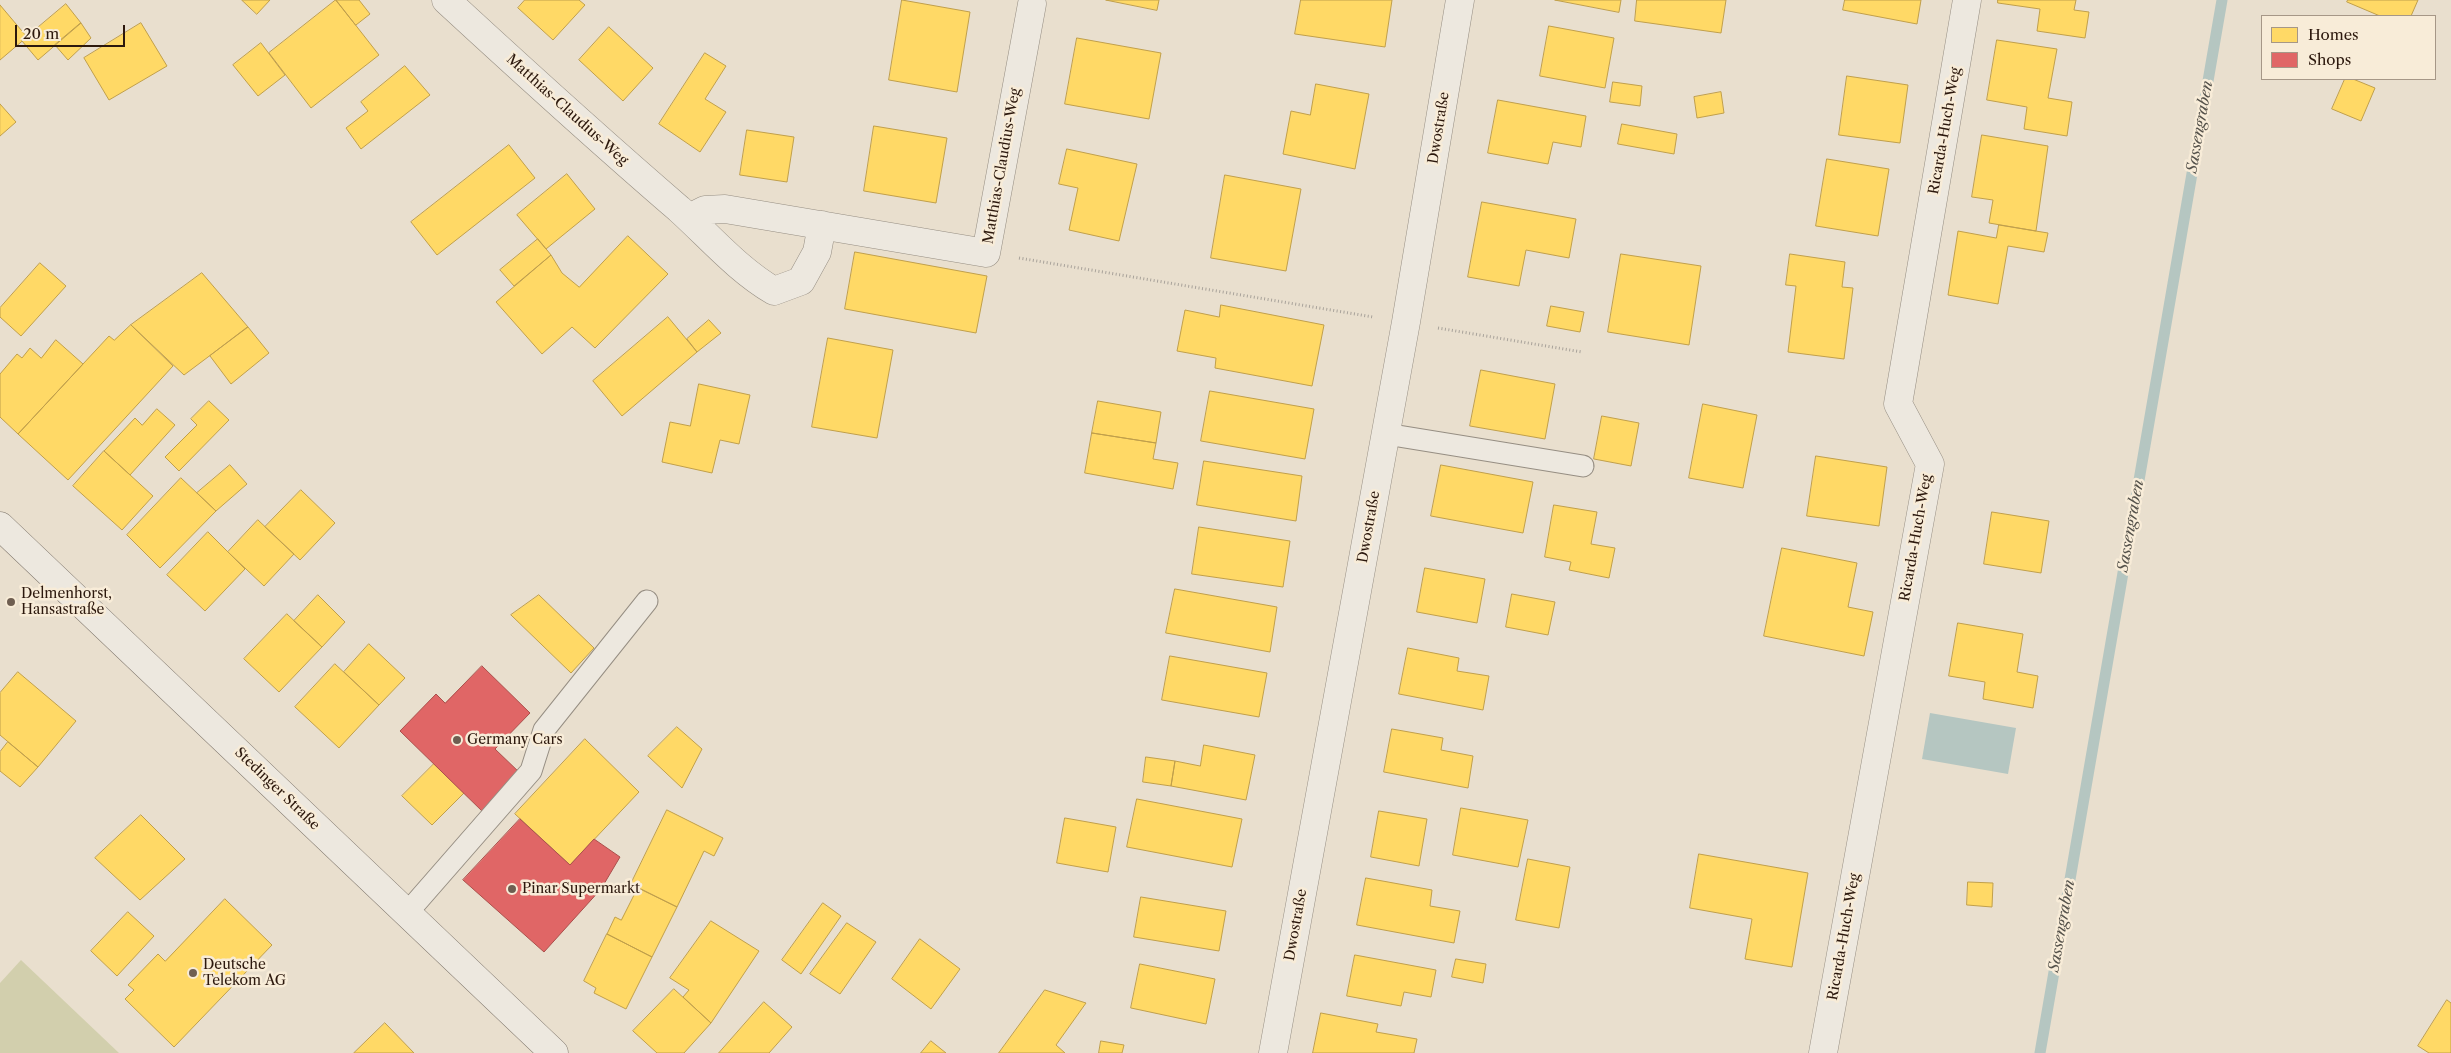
<!DOCTYPE html>
<meta charset="utf-8">
<style>
body{margin:0}
#map{position:relative;width:2451px;height:1053px;overflow:hidden;background:#e9dfce;font-family:"Libre Caslon Text",serif}
canvas{display:block}
.legend{position:absolute;left:2261px;top:15px;width:175px;height:65px;box-sizing:border-box;background:#f8ecd8;border:1px solid #a69787;margin:0;padding:6px 9px;list-style:none;font-size:15px;color:#2c180d}
.legend li{display:flex;align-items:center;gap:10px;height:25px}
.legend b{width:25px;border:1px solid #a69787}
.scale{position:absolute;left:15px;top:25px;width:110px;height:22px;box-sizing:border-box;border:2px solid #2c180d;border-top:0;padding-left:6px;font-size:15px;line-height:18px;white-space:nowrap;color:#2c180d;-webkit-text-stroke:4px #f8ecd8;paint-order:stroke}
</style>
<div id="map">
<canvas width="2451" height="1053"></canvas>
<ul class="legend">
<li><b style="height:14px;background:#ffd966"></b>Homes</li>
<li><b style="height:14px;background:#e06666"></b>Shops</li>
</ul>
<div class="scale">20 m</div>
</div>
<script>
const ctx = document.querySelector('canvas').getContext('2d');
ctx.lineJoin = 'round';
function fill(path, color) { ctx.fillStyle = color; ctx.fill(path, 'evenodd'); }
function trace(path, color, width, dash) { ctx.strokeStyle = color; ctx.lineWidth = width; ctx.lineCap = dash ? 'butt' : 'round'; ctx.setLineDash(dash || []); ctx.stroke(path); }
function drawText(font, color, halo, rows, align = 'center') {
  ctx.font = font + ' "Libre Caslon Text",serif'; ctx.lineWidth = 5; ctx.setLineDash([]); ctx.textBaseline = 'middle'; ctx.strokeStyle = halo; ctx.fillStyle = color; for (const [text, x, y, turn = 0] of rows) {
    ctx.save(); ctx.translate(x, y); ctx.rotate((+turn || 0) * Math.PI / 180); ctx.textAlign = isNaN(turn) ? turn : align; if (halo) ctx.strokeText(text, 0, 0); ctx.fillText(text, 0, 0); ctx.restore();
  }
}
const green = new Path2D(`
 M 21,960 L 119,1053 L 0,1053 L 0,983 Z`);
const water = new Path2D(`
 M 1930,713 L 2016,728 L 2008,774 L 1922,759 Z`);
const homes = new Path2D(`
 M 242,0 L 270,0 L 257,14 Z
 M 336,0 L 359,0 L 370,14 L 356,25 Z
 M 336,0 L 379,55 L 311,108 L 269,53 Z
 M 525,0 L 579,0 L 585,5 L 553,40 L 518,8 Z
 M 902,0 L 970,12 L 957,92 L 889,80 Z
 M 1106,0 L 1159,0 L 1157,10 Z
 M 1301,0 L 1392,0 L 1385,47 L 1295,34 Z
 M 1555,0 L 1621,0 L 1619,12 Z
 M 1637,0 L 1726,0 L 1721,33 L 1635,21 Z
 M 1845,0 L 1921,0 L 1917,24 L 1843,10 Z
 M 1998,0 L 2076,0 L 2074,10 L 2089,12 L 2085,38 L 2037,31 L 2040,9 L 1998,3 Z
 M 2348,0 L 2418,0 L 2411,16 L 2380,16 L 2347,2 Z
 M 66,4 L 81,23 L 38,60 L 22,41 Z
 M 0,5 L 27,37 L 0,60 Z
 M 81,23 L 91,38 L 68,60 L 55,45 Z
 M 141,23 L 167,66 L 109,100 L 84,58 Z
 M 1549,26 L 1614,38 L 1605,88 L 1540,76 Z
 M 609,27 L 653,68 L 623,101 L 579,60 Z
 M 1077,38 L 1161,53 L 1149,119 L 1065,104 Z
 M 1997,40 L 2057,49 L 2048,98 L 2072,102 L 2067,136 L 2024,129 L 2027,107 L 1987,100 Z
 M 261,43 L 285,75 L 258,96 L 233,65 Z
 M 705,53 L 726,66 L 705,99 L 726,112 L 700,152 L 659,124 Z
 M 405,66 L 430,95 L 361,149 L 346,128 L 368,111 L 361,102 Z
 M 1847,76 L 1908,85 L 1900,143 L 1839,135 Z
 M 2345,79 L 2353,79 L 2375,88 L 2361,121 L 2332,109 Z
 M 1613,82 L 1642,86 L 1640,106 L 1610,102 Z
 M 1316,84 L 1369,94 L 1355,169 L 1283,154 L 1291,111 L 1310,115 Z
 M 1721,92 L 1724,113 L 1697,118 L 1694,97 Z
 M 1498,100 L 1586,116 L 1581,147 L 1553,142 L 1548,164 L 1488,153 Z
 M 0,104 L 16,122 L 0,136 Z
 M 1622,124 L 1677,134 L 1674,154 L 1618,144 Z
 M 874,126 L 947,138 L 936,203 L 864,191 Z
 M 747,130 L 794,137 L 787,182 L 740,175 Z
 M 1982,135 L 2048,146 L 2036,231 L 1989,223 L 1993,200 L 1972,197 Z
 M 509,145 L 535,178 L 437,255 L 411,222 Z
 M 1067,149 L 1137,164 L 1119,241 L 1069,230 L 1078,188 L 1059,184 Z
 M 1827,159 L 1889,169 L 1878,236 L 1816,226 Z
 M 567,174 L 595,209 L 546,249 L 517,215 Z
 M 1225,175 L 1301,189 L 1286,271 L 1211,258 Z
 M 1482,202 L 1576,219 L 1569,258 L 1526,250 L 1519,286 L 1468,277 Z
 M 1999,225 L 2048,233 L 2044,252 L 2008,246 L 1998,304 L 1948,295 L 1958,231 L 1996,238 Z
 M 628,236 L 668,274 L 595,348 L 572,327 L 542,354 L 496,302 L 551,255 L 562,273 L 579,287 Z
 M 538,239 L 551,255 L 514,286 L 500,270 Z
 M 855,252 L 987,276 L 976,333 L 845,309 Z
 M 1621,254 L 1701,266 L 1689,345 L 1608,332 Z
 M 1790,254 L 1845,262 L 1842,287 L 1853,288 L 1844,359 L 1788,352 L 1796,286 L 1786,285 Z
 M 40,263 L 66,286 L 21,336 L 0,317 L 0,308 Z
 M 202,273 L 248,327 L 184,375 L 131,325 Z
 M 1221,305 L 1324,325 L 1312,386 L 1215,368 L 1216,358 L 1177,351 L 1185,310 L 1219,317 Z
 M 1551,306 L 1584,312 L 1580,332 L 1547,326 Z
 M 668,317 L 697,352 L 622,416 L 593,381 Z
 M 709,320 L 721,333 L 697,352 L 687,339 Z
 M 131,325 L 173,366 L 68,480 L 18,434 L 109,336 L 114,340 Z
 M 248,327 L 269,353 L 231,384 L 210,356 Z
 M 828,338 L 893,350 L 877,438 L 812,427 Z
 M 56,340 L 83,364 L 18,434 L 0,417 L 0,374 L 17,354 L 22,358 L 30,348 L 41,358 Z
 M 1481,370 L 1555,384 L 1545,439 L 1470,426 Z
 M 699,384 L 750,395 L 739,444 L 720,440 L 712,473 L 662,462 L 670,422 L 690,426 Z
 M 1210,391 L 1314,409 L 1305,459 L 1201,441 Z
 M 209,401 L 229,420 L 179,471 L 165,457 L 197,425 L 191,419 Z
 M 1098,401 L 1161,412 L 1156,443 L 1092,433 Z
 M 1703,404 L 1757,415 L 1743,488 L 1689,478 Z
 M 157,409 L 175,425 L 130,475 L 104,451 L 135,418 L 142,425 Z
 M 1602,416 L 1639,423 L 1631,466 L 1594,459 Z
 M 1092,433 L 1156,443 L 1153,459 L 1178,463 L 1173,489 L 1085,473 Z
 M 104,451 L 153,496 L 122,530 L 73,486 Z
 M 1816,456 L 1887,467 L 1879,526 L 1807,516 Z
 M 1204,461 L 1302,476 L 1296,521 L 1197,505 Z
 M 230,465 L 247,484 L 216,511 L 197,493 Z
 M 1441,465 L 1533,482 L 1523,533 L 1431,516 Z
 M 181,478 L 216,511 L 160,568 L 127,535 Z
 M 301,490 L 335,523 L 300,560 L 265,527 Z
 M 1554,505 L 1597,512 L 1591,544 L 1615,548 L 1609,578 L 1569,570 L 1571,562 L 1545,557 Z
 M 1992,512 L 2049,521 L 2041,573 L 1984,564 Z
 M 258,520 L 294,554 L 264,586 L 228,552 Z
 M 1199,527 L 1290,541 L 1283,587 L 1192,574 Z
 M 208,532 L 245,569 L 205,611 L 167,575 Z
 M 1782,548 L 1857,563 L 1848,607 L 1873,612 L 1864,656 L 1764,636 Z
 M 1425,568 L 1485,579 L 1477,623 L 1417,612 Z
 M 1175,589 L 1277,607 L 1270,652 L 1166,633 Z
 M 1512,594 L 1555,602 L 1548,635 L 1506,627 Z
 M 318,595 L 345,622 L 322,647 L 294,621 Z
 M 539,595 L 594,648 L 571,673 L 511,615 Z
 M 287,614 L 322,647 L 279,692 L 244,659 Z
 M 1958,623 L 2023,634 L 2017,672 L 2038,676 L 2033,708 L 1983,699 L 1985,682 L 1949,676 Z
 M 369,644 L 405,678 L 379,705 L 344,672 Z
 M 1408,648 L 1459,658 L 1457,671 L 1489,676 L 1483,710 L 1399,694 Z
 M 1170,656 L 1267,673 L 1259,717 L 1162,700 Z
 M 335,664 L 379,705 L 339,748 L 295,707 Z
 M 18,672 L 76,721 L 38,767 L 0,735 L 0,693 Z
 M 677,727 L 702,749 L 682,788 L 648,756 Z
 M 1392,729 L 1443,738 L 1441,750 L 1473,756 L 1468,788 L 1384,772 Z
 M 585,739 L 639,792 L 570,865 L 515,814 Z
 M 8,742 L 38,767 L 20,787 L 0,771 L 0,752 Z
 M 1204,745 L 1255,755 L 1246,800 L 1171,786 L 1175,761 L 1200,766 Z
 M 1146,757 L 1175,761 L 1171,786 L 1143,782 Z
 M 434,764 L 464,793 L 432,825 L 402,796 Z
 M 1137,799 L 1242,819 L 1232,867 L 1127,847 Z
 M 1461,808 L 1528,820 L 1518,867 L 1453,855 Z
 M 667,810 L 723,838 L 714,856 L 704,851 L 677,907 L 631,884 Z
 M 1379,811 L 1427,819 L 1419,866 L 1371,857 Z
 M 141,815 L 185,859 L 140,900 L 95,858 Z
 M 1065,818 L 1116,827 L 1108,872 L 1057,863 Z
 M 1699,854 L 1808,873 L 1792,967 L 1745,959 L 1752,919 L 1690,908 Z
 M 1528,859 L 1570,867 L 1559,928 L 1516,920 Z
 M 1366,878 L 1432,890 L 1430,906 L 1460,911 L 1454,943 L 1357,925 Z
 M 1968,882 L 1993,883 L 1992,907 L 1967,905 Z
 M 638,888 L 677,907 L 652,957 L 607,934 L 615,917 L 621,920 Z
 M 1141,897 L 1226,911 L 1219,951 L 1134,937 Z
 M 225,899 L 272,945 L 174,1047 L 125,999 L 134,990 L 128,985 L 158,954 L 165,961 Z
 M 823,903 L 841,916 L 801,974 L 782,960 Z
 M 128,912 L 154,936 L 117,976 L 91,951 Z
 M 711,921 L 759,951 L 711,1023 L 683,997 L 689,990 L 670,978 Z
 M 847,923 L 876,942 L 840,994 L 810,974 Z
 M 607,934 L 652,957 L 626,1009 L 594,993 L 596,988 L 584,981 Z
 M 920,939 L 960,969 L 931,1009 L 892,979 Z
 M 1355,955 L 1436,970 L 1431,997 L 1404,992 L 1401,1006 L 1347,996 Z
 M 1456,959 L 1486,964 L 1483,983 L 1452,977 Z
 M 1140,964 L 1215,979 L 1206,1024 L 1131,1008 Z
 M 674,989 L 711,1023 L 684,1053 L 657,1053 L 633,1031 Z
 M 1045,990 L 1086,1003 L 1056,1045 L 1065,1053 L 999,1053 Z
 M 2447,1000 L 2451,1003 L 2451,1053 L 2429,1053 L 2418,1046 Z
 M 764,1002 L 792,1027 L 769,1053 L 719,1053 Z
 M 1321,1013 L 1378,1024 L 1376,1032 L 1417,1039 L 1414,1053 L 1313,1053 Z
 M 385,1023 L 414,1053 L 354,1053 Z
 M 931,1041 L 946,1053 L 921,1053 Z
 M 1101,1041 L 1124,1045 L 1122,1053 L 1099,1053 Z`);
const shops = new Path2D(`
 M 482,666 L 530,713 L 495,749 L 521,774 L 484,813 L 400,731 L 436,694 L 445,703 Z
 M 520,819 L 570,865 L 594,839 L 620,857 L 601,889 L 544,952 L 463,880 Z`);
const stream = new Path2D(`
 M 2040,1053 L 2222,0`);
const path = new Path2D(`
 M 1019,258 L 1373,317
 M 1438,328 L 1582,352`);
const service = new Path2D(`
 M 1386,434 L 1583,466
 M 407,913 L 531,771 L 544,730 L 647,601`);
const minor = new Path2D(`
 M 446,0 C 523,71 600,141 679,209 C 710,237 738,270 774,291 L 801,281 L 817,252 L 822,225
 M 689,218 L 705,210 L 725,209 L 986,253 L 1032,4
 M 1823,1053 L 1930,464 L 1898,404 L 1967,0`);
const tertiary = new Path2D(`
 M 1273,1053 L 1406,322 L 1460,0`);
const secondary = new Path2D(`
 M 0,526 L 554,1053`);
const markers = [
 [11,602,5,"#6e5e51"],
 [457,740,5,"#6e5e51"],
 [512,889,5,"#6e5e51"],
 [193,973,5,"#6e5e51"]
];
const streetNames = [
 ["Matthias-Claudius-Weg",567,110,42],
 ["Dwostraße",1439,128,-81],
 ["Ricarda-Huch-Weg",1945,131,-80],
 ["Matthias-Claudius-Weg",1002,166,-80],
 ["Dwostraße",1369,527,-80],
 ["Ricarda-Huch-Weg",1916,538,-80],
 ["Stedinger Straße",277,789,44],
 ["Dwostraße",1296,925,-80],
 ["Ricarda-Huch-Weg",1844,937,-80]
];
const poiNames = [
 ["Delmenhorst,",21,594],
 ["Hansastraße",21,610],
 ["Germany Cars",467,740],
 ["Pinar Supermarkt",522,889],
 ["Deutsche",203,965],
 ["Telekom AG",203,981]
];
const waterNames = [
 ["Sassengraben",2200,127,-80],
 ["Sassengraben",2131,526,-80],
 ["Sassengraben",2062,926,-80]
];
fill(green, '#d2cfad');
fill(water, '#b5c6c1');
fill(homes, '#ffd966');
trace(homes, '#c09f4b', 1);
fill(shops, '#e06666');
trace(shops, '#aa4f4b', 1);
trace(stream, '#b5c6c1', 11);
trace(service, '#968e83', 23);
trace(minor, '#968e83', 29);
trace(tertiary, '#968e83', 29);
trace(secondary, '#7c7369', 29);
trace(path, '#a8a29a', 3, [1, 2.5]);
trace(service, '#ede8df', 21);
trace(minor, '#ede8df', 28);
trace(tertiary, '#ede8df', 28);
trace(secondary, '#ede8df', 28);
for (const [x, y, r, color] of markers) { const dot = new Path2D(); dot.arc(x, y, r, 0, 2 * Math.PI); ctx.fillStyle = color; ctx.fill(dot); trace(dot, '#f8ecd8', 2); }
drawText('14px', '#2c180d', '#f8ecd8', streetNames);
drawText('14px', '#2c180d', '#f8ecd8', poiNames, 'left');
drawText('italic 15px', '#54514a', '#f8ecd8', waterNames);
</script>
